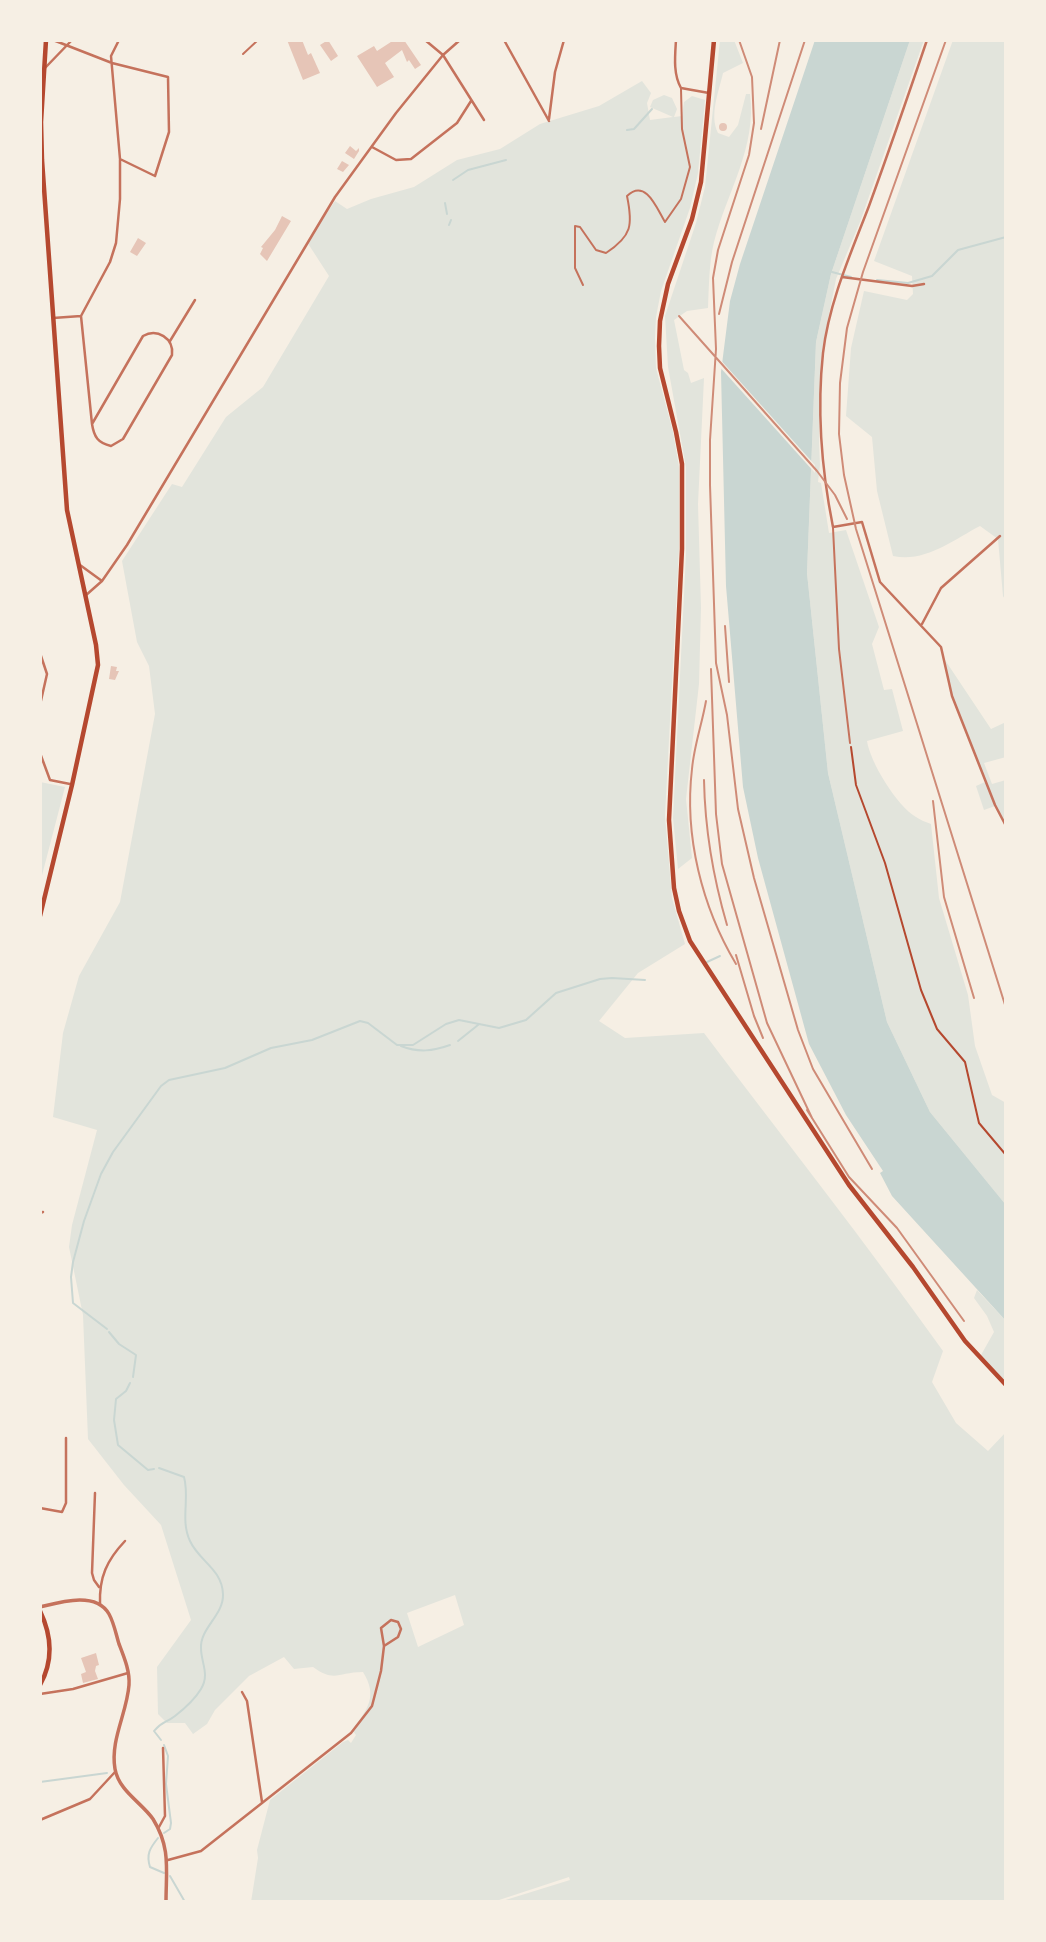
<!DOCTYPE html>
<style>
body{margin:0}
#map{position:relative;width:1046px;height:1942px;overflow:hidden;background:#f6efe4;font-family:Montserrat,sans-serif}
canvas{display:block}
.frame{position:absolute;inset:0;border:42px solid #f6efe4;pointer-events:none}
</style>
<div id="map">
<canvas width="1046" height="1942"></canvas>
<div class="frame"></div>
</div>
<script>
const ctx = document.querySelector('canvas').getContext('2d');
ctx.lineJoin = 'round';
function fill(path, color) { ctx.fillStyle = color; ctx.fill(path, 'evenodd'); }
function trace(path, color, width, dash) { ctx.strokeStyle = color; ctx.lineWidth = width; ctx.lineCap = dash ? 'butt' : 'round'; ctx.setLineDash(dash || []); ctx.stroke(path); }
const green = new Path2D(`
 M 720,40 L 734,40 L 743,63 L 723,73 C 719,91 709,115 718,133 L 729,137 L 738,125 L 746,94 L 750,94 C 757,147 727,192 714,242 C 709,263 709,286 708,308 L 687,311 L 674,320 L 684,370 L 688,373 L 691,383 L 704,378 L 698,504 L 701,608 L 699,684 L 686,799 L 692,858 L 678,869 L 673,818 L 686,554 L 686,467 L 668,367 L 665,316 L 696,223 L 705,187 Z
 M 910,40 L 924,40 L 860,222 L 836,279 L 822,350 L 819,443 L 820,465 L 818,482 L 821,483 L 829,533 L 846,530 L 879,627 L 872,644 L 884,690 L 892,689 L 903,731 L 867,741 C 870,762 897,806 916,817 C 920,820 926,822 931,824 L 939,898 L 968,995 L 975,1046 L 992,1095 L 1006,1103 L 1006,1205 L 930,1112 L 887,1022 L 828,773 L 807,573 L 816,342 L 831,274 Z
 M 953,40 L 1006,40 L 1006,601 L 1003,596 L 998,539 L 980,526 C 953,540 925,563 893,556 L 877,491 L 872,437 L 846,416 L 851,348 L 864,291 L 907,300 L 913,294 L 912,276 L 874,261 Z
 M 642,81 L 651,93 L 647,103 L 650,120 L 673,117 L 650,107 L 653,100 L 664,95 L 672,98 L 677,109 L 674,117 L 682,116 L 684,102 L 692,96 L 705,100 L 698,173 L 690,208 L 661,291 L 656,317 L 655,338 L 656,368 L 673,432 L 679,467 L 679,549 L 665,816 L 672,898 L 685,944 L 638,973 L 599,1021 L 625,1038 L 704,1033 C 784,1139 866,1243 943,1351 L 932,1382 L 956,1423 L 988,1451 L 1006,1432 L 1006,1902 L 499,1902 L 570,1880 L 569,1877 L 493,1902 L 251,1902 L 258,1858 L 257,1850 L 270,1800 L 343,1742 L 348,1740 L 351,1743 L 356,1735 L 352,1730 C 368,1709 378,1696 363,1672 C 338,1672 335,1683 313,1667 L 294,1669 L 284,1657 L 249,1676 L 215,1710 L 207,1724 L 193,1734 L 185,1723 L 167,1723 L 158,1714 L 157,1667 L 191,1620 L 161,1525 L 124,1485 L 88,1439 L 83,1315 L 69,1247 L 72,1225 L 97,1130 L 53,1117 L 63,1033 L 79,976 L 120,902 L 155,714 L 149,666 L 137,642 L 122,561 L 172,484 L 182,487 L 226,417 L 263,387 L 329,276 L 307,242 L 335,201 L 347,209 L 371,199 L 414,187 L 457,160 L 500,149 L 540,124 L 599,106 ZM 455,1595 L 464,1625 L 418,1647 L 407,1613 Z
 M 945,660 L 991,729 L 1006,722 L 1006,757 L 984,763 L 992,784 L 1006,780 L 1006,826 L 995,806 L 984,810 L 976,786 L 985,782 L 952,696 Z
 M 40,782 L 65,787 L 40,883 Z
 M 977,1290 L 1006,1321 L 1006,1377 L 1003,1379 L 981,1355 L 994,1332 L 987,1316 L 974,1298 Z`);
const water = new Path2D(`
 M 815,40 L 910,40 L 831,274 L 816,342 L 807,573 L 828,773 L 887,1022 L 930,1112 L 1006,1205 L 1006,1321 L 892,1196 L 880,1173 L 883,1171 L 846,1115 L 809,1044 L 758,858 L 743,787 L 726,586 L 721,372 L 730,301 L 740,264 Z`);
const pier = new Path2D(`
 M 718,357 L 815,465 L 815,473 L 718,365 Z`);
const stream = new Path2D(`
 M 627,130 L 634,129 L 652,109
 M 453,180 L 468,170 L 506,160
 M 445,203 L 447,214
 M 449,225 L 451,220
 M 832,272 L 851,277
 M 877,280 L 908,283 L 932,276 L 958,250 L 1006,237
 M 707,962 L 720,956
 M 458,1041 L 478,1025
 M 401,1046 C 419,1053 433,1051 450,1045
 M 107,1329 L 73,1303 L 71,1277 L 73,1262 L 84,1221 L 101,1174 L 113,1152 L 161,1086 L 169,1080 L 225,1068 L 271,1048 L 312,1040 L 360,1021 L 368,1023 L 397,1045 L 413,1045 L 446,1024 L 459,1020 L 499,1028 L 526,1020 L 556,993 L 600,979 L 612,978 L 645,980
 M 109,1332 L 119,1344 L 136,1355 L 133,1377
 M 130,1383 L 126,1391 L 116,1399 L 114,1420 L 118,1445 L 148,1470 L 154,1469
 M 159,1468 L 184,1477 C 190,1498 180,1520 190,1541 C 199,1561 222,1569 223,1594 C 224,1615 200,1628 201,1648 C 201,1663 210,1674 201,1689 C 195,1699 184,1709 175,1716 C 166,1723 162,1721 154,1731 L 161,1740
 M 40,1782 L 107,1773
 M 164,1833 L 170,1829 L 171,1823 L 166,1784 L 168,1756 L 164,1745
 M 158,1838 C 150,1848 146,1854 150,1867 L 164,1873
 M 170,1876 L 185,1902`);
const building = new Path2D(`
 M 287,40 L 302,40 L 308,55 L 311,53 L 320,73 L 303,80 Z
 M 328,40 L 338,56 L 331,61 L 320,45 Z
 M 394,40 L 404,40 L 421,65 L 415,69 L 409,60 L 407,62 L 402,50 L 385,63 L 394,77 L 377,87 L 357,56 L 374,46 L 377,51 Z
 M719 127a4 4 0 1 1 8 0a4 4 0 1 1-8 0Z
 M 350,146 L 356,151 L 359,148 L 359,151 L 354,159 L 345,153 Z
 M 342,161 L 349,165 L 343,172 L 337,169 Z
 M 282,216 L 291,221 L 267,261 L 260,254 L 263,248 L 261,247 L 275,230 Z
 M 138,238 L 146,243 L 137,256 L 130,252 Z
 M 111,666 L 117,667 L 116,671 L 119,671 L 115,680 L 109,679 Z
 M 96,1653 L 99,1665 L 96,1666 L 95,1671 L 98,1679 L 83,1683 L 81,1674 L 86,1672 L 81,1658 Z`);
const path = new Path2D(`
 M 851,747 L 856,785 L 885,863 L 921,990 L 937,1029 L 965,1062 L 979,1123 L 1006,1155`);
const service = new Path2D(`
 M 243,54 L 258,40
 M 583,285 L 575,268 L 575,226 L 580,227 L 596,250 L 606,253 C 632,236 633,225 627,196 C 646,178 657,209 665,222 L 681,199 L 690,167 L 682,129 L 681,89
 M 833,528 L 839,649 L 850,743`);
const minor = new Path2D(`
 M 53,40 L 112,63 L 168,77 L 169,132 L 155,176 L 120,159
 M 425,40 L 443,55 L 484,120
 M 504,40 L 549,121
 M 676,40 C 675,56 673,74 681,88 L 709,93
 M 927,40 C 908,96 889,151 869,206 C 851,253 829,302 823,353 C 817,409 822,472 833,527 L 862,522 L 880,582 L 941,647 L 952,696 L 995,805 L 1006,826
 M 45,68 L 72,40
 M 549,119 L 555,72 L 564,40
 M 372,147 L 396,160 L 411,159 L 457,123 L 471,101
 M 842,277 L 912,286 L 924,284
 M 81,316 L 92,424 C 94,437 98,443 111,446 L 123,439 L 172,355 C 174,338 157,328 143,336 L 92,424
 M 53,318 L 81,316 L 110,262 L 116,243 L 120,199 L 120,159 L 111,56 L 119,40
 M 170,341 L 195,300
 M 80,565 L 102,581
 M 85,596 L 102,581 L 127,545 L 335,197 L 396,113 L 443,55 L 460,40
 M 922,624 L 941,588 L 1000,536
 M 40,653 L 47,674 L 40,705
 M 40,753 L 50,780 L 70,784
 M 40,1213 L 43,1212
 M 95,1493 L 92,1573 L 94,1580 L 99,1587
 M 40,1508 L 62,1512 L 66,1503 L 66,1438
 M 100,1604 C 99,1577 107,1560 125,1541
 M 242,1692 L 247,1701 L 262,1802
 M 40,1694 L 73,1689 L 128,1673
 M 40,1820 L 90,1799 L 115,1772
 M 159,1827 L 165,1816 L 163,1748
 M 168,1860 L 201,1851 L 351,1733 L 372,1706 L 381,1671 L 384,1646 L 381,1628 L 391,1620 L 398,1622 L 401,1629 L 398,1637 L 384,1646`);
const tertiary = new Path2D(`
 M 40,1607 C 60,1602 96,1591 109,1614 C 114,1623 116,1634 119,1644 C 124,1657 130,1671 129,1685 C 127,1713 110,1740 115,1769 C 119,1791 141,1802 153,1819 C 171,1848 166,1870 166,1902`);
const primary = new Path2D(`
 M 714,40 L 701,182 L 692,219 L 668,284 L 660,321 L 659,346 L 660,368 L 676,432 L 682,464 L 682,549 L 669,820 L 674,888 L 679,911 L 690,941 L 849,1185 L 913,1267 L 965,1341 L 1006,1385
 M 40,916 L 72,785 L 98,665 L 96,645 L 67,510 L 42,160 L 41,122 L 46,40
 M 40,1611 C 52,1636 54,1660 40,1685`);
const rail = new Path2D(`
 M 739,40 L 752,77 L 754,123 L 749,155 L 718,250 L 713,278 L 716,349 L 710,440 L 710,485 L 716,663 L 727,715 L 738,809 L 754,878 L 798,1030 L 813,1069 L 872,1169
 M 946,40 L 863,272 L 847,328 L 840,383 L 839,434 L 844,475 L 856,529 L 1006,1008
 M 761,129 L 780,40
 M 719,314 L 732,262 L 805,40
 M 679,316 L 817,471 L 835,495 L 847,519
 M 725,626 L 729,682
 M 711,669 L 716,814 L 722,864 L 767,1023 L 812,1118
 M 706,701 C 702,724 694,746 692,769 C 684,836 702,907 736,964
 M 704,780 C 705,830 713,877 727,925
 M 933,801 L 944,897 L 974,998
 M 736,955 L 754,1016 L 763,1038
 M 807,1110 L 849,1177 L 897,1228 L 964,1321`);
fill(green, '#e2e4dc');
fill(water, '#c9d6d2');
fill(pier, '#f6efe4');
trace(stream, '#c9d6d2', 2);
fill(building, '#e6c5b7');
trace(path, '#b5482f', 2);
trace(service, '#c5725c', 2);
trace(minor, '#c5725c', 2.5);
trace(tertiary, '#c5725c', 3.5);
trace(primary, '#b5482f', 4.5);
trace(rail, '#cf8b77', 2);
</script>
